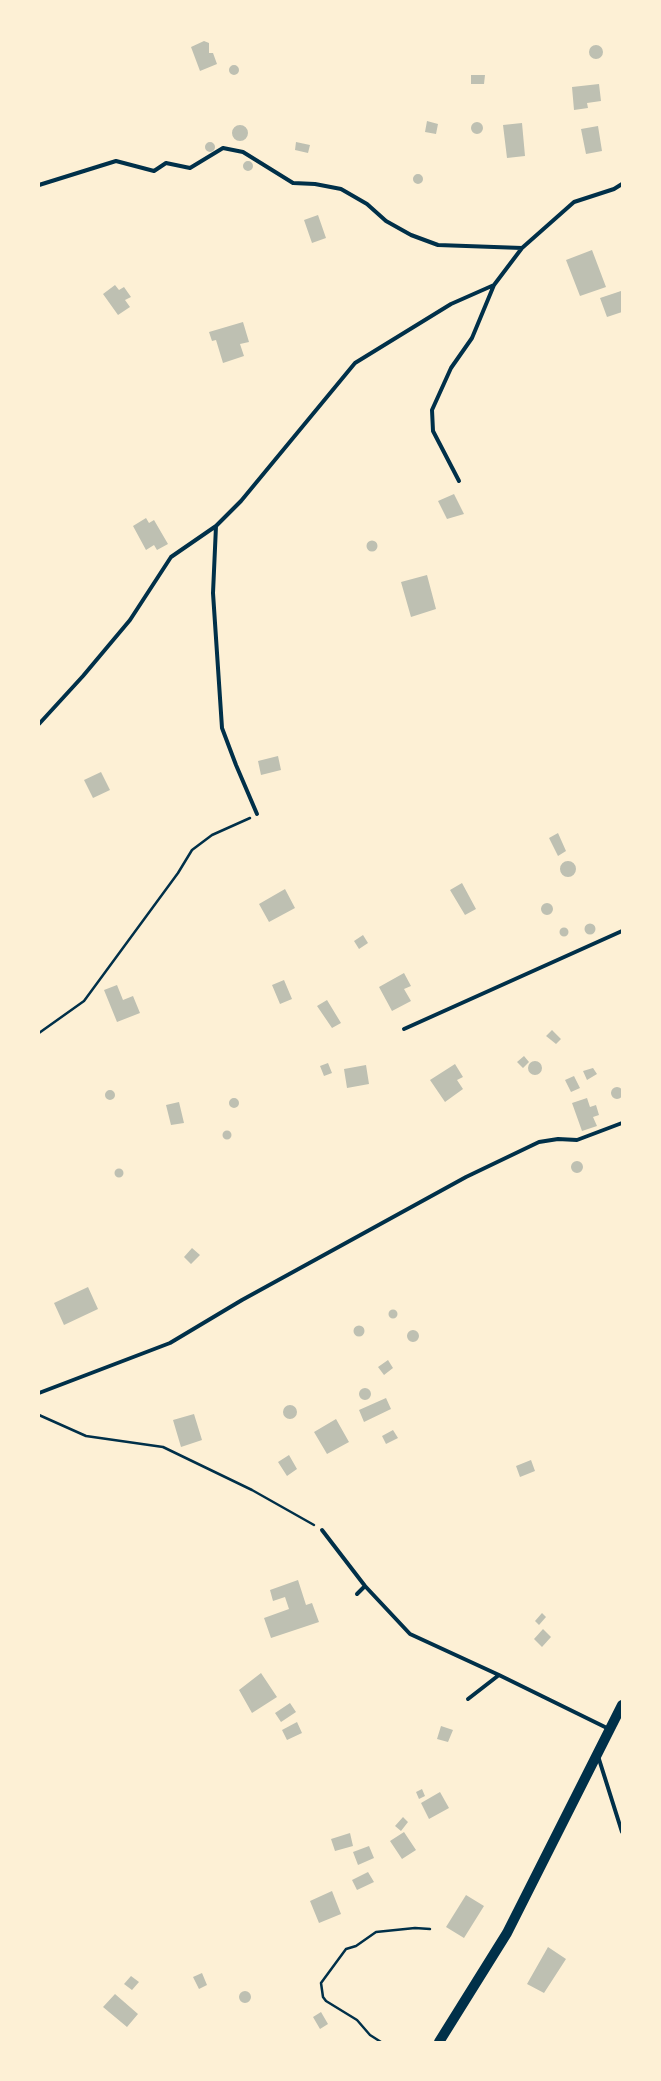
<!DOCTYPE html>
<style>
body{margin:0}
#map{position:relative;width:661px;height:2081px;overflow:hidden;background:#fdf0d5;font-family:Inter,sans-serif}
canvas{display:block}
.frame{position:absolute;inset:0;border:40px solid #fdf0d5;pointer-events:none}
</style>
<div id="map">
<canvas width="661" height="2081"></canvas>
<div class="frame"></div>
</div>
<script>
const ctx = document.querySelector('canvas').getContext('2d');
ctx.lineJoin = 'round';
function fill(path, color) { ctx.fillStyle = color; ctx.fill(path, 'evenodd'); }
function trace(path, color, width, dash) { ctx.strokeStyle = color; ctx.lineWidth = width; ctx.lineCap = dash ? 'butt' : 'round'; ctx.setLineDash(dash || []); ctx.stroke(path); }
const building = new Path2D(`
 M 204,41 L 209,43 L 209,53 L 213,53 L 217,64 L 200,71 L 191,47 Z
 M589 52a7 7 0 1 1 14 0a7 7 0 1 1-14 0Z
 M229 70a5 5 0 1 1 10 0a5 5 0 1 1-10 0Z
 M 471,75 L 485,75 L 484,84 L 471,84 Z
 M 599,84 L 601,101 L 587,103 L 588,108 L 574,110 L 572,87 Z
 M 427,121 L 438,124 L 436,134 L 425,132 Z
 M471 128a6 6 0 1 1 12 0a6 6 0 1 1-12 0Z
 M 522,123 L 525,156 L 507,158 L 503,125 Z
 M232 133a8 8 0 1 1 16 0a8 8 0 1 1-16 0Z
 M 598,126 L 602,151 L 586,154 L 581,129 Z
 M 296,142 L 310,145 L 308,153 L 295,150 Z
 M205 147a5 5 0 1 1 10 0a5 5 0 1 1-10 0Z
 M243 166a5 5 0 1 1 10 0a5 5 0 1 1-10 0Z
 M413 179a5 5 0 1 1 10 0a5 5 0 1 1-10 0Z
 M 318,215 L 326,238 L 312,243 L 304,220 Z
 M 592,250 L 606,287 L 580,296 L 566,260 Z
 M 115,285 L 119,290 L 124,287 L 131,297 L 125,300 L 130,307 L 118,315 L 103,294 Z
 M 621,291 L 622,312 L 607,317 L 600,298 Z
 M 243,322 L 249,342 L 240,344 L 244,356 L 223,363 L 216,340 L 212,341 L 209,332 Z
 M 454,494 L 464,514 L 447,519 L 438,501 Z
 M 146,518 L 149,523 L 154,520 L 168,544 L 157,550 L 154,545 L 146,550 L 133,526 Z
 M366.5 546a5.5 5.5 0 1 1 11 0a5.5 5.5 0 1 1-11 0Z
 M 427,575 L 436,609 L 411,617 L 401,582 Z
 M 278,756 L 281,770 L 261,775 L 258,761 Z
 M 101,772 L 110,790 L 93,798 L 84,780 Z
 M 558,833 L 566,851 L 558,856 L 549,838 Z
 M560 869a8 8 0 1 1 16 0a8 8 0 1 1-16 0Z
 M 462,883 L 476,909 L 465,915 L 450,890 Z
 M 285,889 L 295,908 L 269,922 L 259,904 Z
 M541 909a6 6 0 1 1 12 0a6 6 0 1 1-12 0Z
 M584.5 929a5.5 5.5 0 1 1 11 0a5.5 5.5 0 1 1-11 0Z
 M559.5 932a4.5 4.5 0 1 1 9 0a4.5 4.5 0 1 1-9 0Z
 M 363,935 L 368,943 L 359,949 L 354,941 Z
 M 404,973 L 411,986 L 404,989 L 411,1001 L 392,1011 L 379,987 Z
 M 284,980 L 292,999 L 280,1004 L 272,985 Z
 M 117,985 L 123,1000 L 133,996 L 140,1013 L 117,1022 L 104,990 Z
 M 327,1000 L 341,1023 L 332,1028 L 317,1006 Z
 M 552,1030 L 561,1039 L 556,1044 L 546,1036 Z
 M 524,1056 L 529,1062 L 523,1068 L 517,1062 Z
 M528 1068a7 7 0 1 1 14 0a7 7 0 1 1-14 0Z
 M 328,1063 L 332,1073 L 324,1076 L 320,1066 Z
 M 455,1064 L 463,1077 L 457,1080 L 463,1089 L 445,1102 L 430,1080 Z
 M 366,1065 L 369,1084 L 347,1088 L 344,1069 Z
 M 593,1068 L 597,1074 L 587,1080 L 583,1071 Z
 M 574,1076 L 580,1088 L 571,1092 L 565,1080 Z
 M611 1093a6 6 0 1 1 12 0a6 6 0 1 1-12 0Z
 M105 1095a5 5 0 1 1 10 0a5 5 0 1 1-10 0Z
 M 587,1098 L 590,1107 L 596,1105 L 599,1115 L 593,1117 L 597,1126 L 582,1131 L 572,1103 Z
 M229 1103a5 5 0 1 1 10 0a5 5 0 1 1-10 0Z
 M 179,1102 L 184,1123 L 171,1125 L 166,1105 Z
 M222.5 1135a4.5 4.5 0 1 1 9 0a4.5 4.5 0 1 1-9 0Z
 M571 1167a6 6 0 1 1 12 0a6 6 0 1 1-12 0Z
 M114.5 1173a4.5 4.5 0 1 1 9 0a4.5 4.5 0 1 1-9 0Z
 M 192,1248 L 200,1255 L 191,1264 L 184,1257 Z
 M 88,1287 L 98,1309 L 64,1325 L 54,1303 Z
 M388.5 1314a4.5 4.5 0 1 1 9 0a4.5 4.5 0 1 1-9 0Z
 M353.5 1331a5.5 5.5 0 1 1 11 0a5.5 5.5 0 1 1-11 0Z
 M407 1336a6 6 0 1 1 12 0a6 6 0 1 1-12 0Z
 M 388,1360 L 393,1368 L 384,1375 L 378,1367 Z
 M359 1394a6 6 0 1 1 12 0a6 6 0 1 1-12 0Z
 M 386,1398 L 391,1409 L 364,1422 L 359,1410 Z
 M283 1412a7 7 0 1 1 14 0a7 7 0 1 1-14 0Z
 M 194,1414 L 202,1440 L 181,1447 L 173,1420 Z
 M 336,1419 L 349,1442 L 327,1454 L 314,1432 Z
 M 393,1430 L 398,1438 L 386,1444 L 382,1436 Z
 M 289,1455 L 297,1469 L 287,1476 L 278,1462 Z
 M 531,1460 L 535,1471 L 520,1477 L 516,1466 Z
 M 298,1580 L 306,1605 L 312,1603 L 319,1622 L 271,1638 L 264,1618 L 289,1609 L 285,1597 L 273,1601 L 270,1590 Z
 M 542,1613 L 546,1617 L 539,1625 L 535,1621 Z
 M 543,1629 L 551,1637 L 542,1647 L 534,1639 Z
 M 261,1673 L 277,1697 L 252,1713 L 239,1690 Z
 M 290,1703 L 296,1712 L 281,1722 L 275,1713 Z
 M 297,1722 L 302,1733 L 287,1740 L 282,1730 Z
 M 441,1726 L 453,1730 L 448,1742 L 437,1739 Z
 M 422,1789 L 425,1796 L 419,1799 L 416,1792 Z
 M 440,1792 L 449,1808 L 429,1819 L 421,1803 Z
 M 403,1817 L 408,1822 L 401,1831 L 395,1826 Z
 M 404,1832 L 416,1850 L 402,1859 L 390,1841 Z
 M 350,1833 L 353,1846 L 335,1851 L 331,1839 Z
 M 369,1846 L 374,1858 L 358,1865 L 353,1852 Z
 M 368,1872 L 374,1882 L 357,1890 L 352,1880 Z
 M 332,1891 L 341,1914 L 319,1923 L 310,1901 Z
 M 466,1895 L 484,1906 L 464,1938 L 446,1927 Z
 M 548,1947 L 566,1959 L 544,1993 L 527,1984 Z
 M 202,1973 L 207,1985 L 199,1989 L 193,1977 Z
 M 131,1976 L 139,1982 L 132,1990 L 124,1984 Z
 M239 1997a6 6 0 1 1 12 0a6 6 0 1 1-12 0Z
 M 115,1994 L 138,2014 L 127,2027 L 103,2007 Z
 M 321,2012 L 328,2024 L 320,2029 L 313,2017 Z`);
const path = new Path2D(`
 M 39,1033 L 84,1001 L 178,873 L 192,850 L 212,835 L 250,818
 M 39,1415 L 86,1436 L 163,1447 L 252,1490 L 314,1525
 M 381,2042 L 370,2035 L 357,2020 L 326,2001 L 323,1997 L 321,1983 L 346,1949 L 356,1946 L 376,1932 L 415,1928 L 430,1929`);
const minor = new Path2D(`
 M 39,185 L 116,161 L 154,171 L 166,163 L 190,168 L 223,148 L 243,152 L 293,183 L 315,184 L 341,189 L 367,204 L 386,221 L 411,235 L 438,245 L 522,248
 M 459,481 L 433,431 L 432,410 L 451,368 L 472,338 L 494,285
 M 39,724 L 83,676 L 130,620 L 171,557 L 216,526
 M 257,814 L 236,765 L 222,728 L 213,593 L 216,526 L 241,501 L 355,363 L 451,304 L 494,285 L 522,248 L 574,202 L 614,189 L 622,184
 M 404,1029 L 622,931
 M 39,1393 L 170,1343 L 242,1300 L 466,1177 L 539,1142 L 558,1139 L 577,1140 L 622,1123
 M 322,1530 L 365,1586 L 410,1634 L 499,1675 L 468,1699
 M 357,1594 L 365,1586
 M 499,1675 L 609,1729
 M 598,1756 L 622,1832`);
const primary = new Path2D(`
 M 439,2042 L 507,1933 L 622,1705`);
fill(building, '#bec0b2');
trace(path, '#003049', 2.5);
trace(minor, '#003049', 4);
trace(primary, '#003049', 10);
</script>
